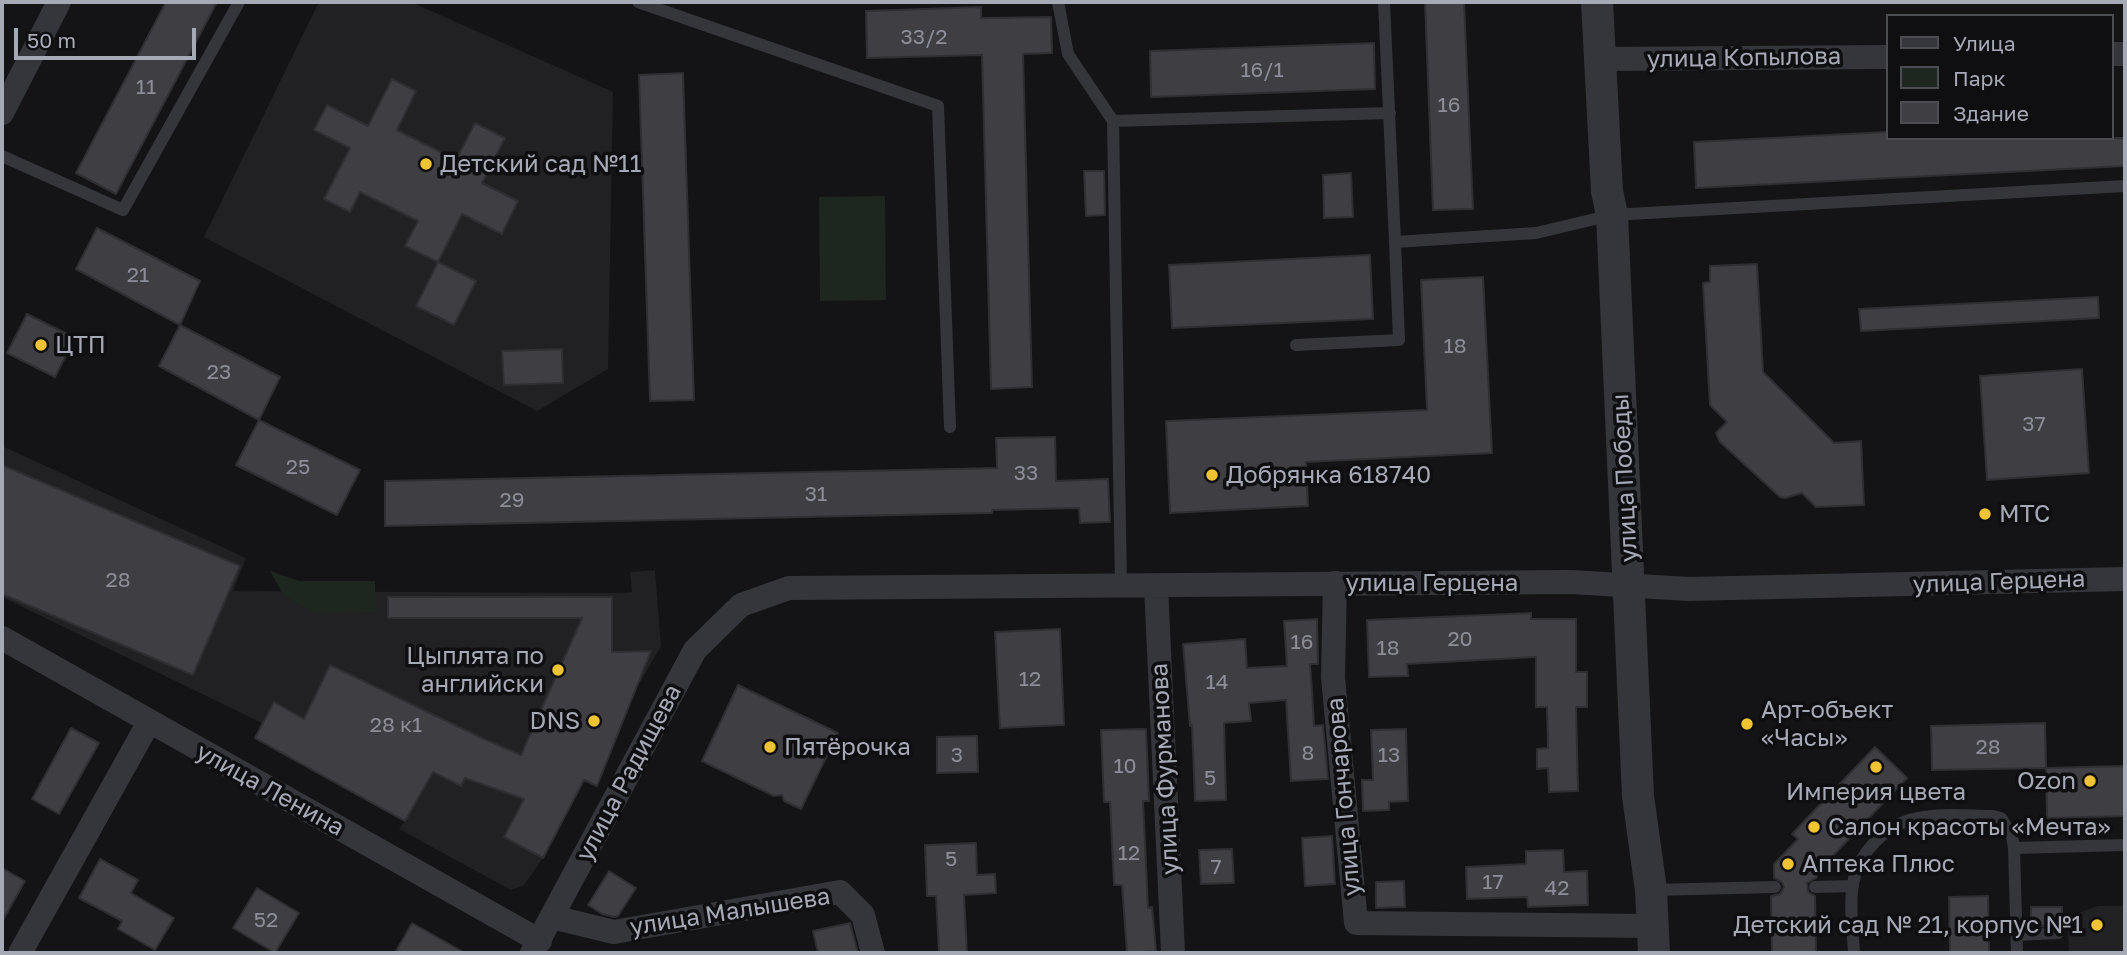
<!DOCTYPE html>
<meta charset="utf-8">
<style>
body{margin:0}
#map{position:relative;width:2127px;height:955px;overflow:hidden;background:#141416;font-family:"Golos Text",sans-serif}
canvas{display:block}
.frame{position:absolute;inset:0;border:4px solid #a6a9b6;pointer-events:none}
.legend{position:absolute;left:1886px;top:14px;width:228px;height:126px;box-sizing:border-box;background:#0f0f11;border:2px solid #4b4d53;margin:0;padding:9px 12px;list-style:none;font-size:21px;color:#a6a9b6}
.legend li{display:flex;align-items:center;gap:14px;height:35px}
.legend b{width:35px;border:2px solid #4b4d53}
.scale{position:absolute;left:14px;top:28px;width:182px;height:32px;box-sizing:border-box;border:4px solid #a6a9b6;border-top:0;padding-left:9px;font-size:21px;line-height:24px;white-space:nowrap;color:#a6a9b6;-webkit-text-stroke:5px #0f0f11;paint-order:stroke}
</style>
<div id="map">
<canvas width="2127" height="955"></canvas>
<div class="frame"></div>
<ul class="legend">
<li><b style="height:9px;background:#35363b"></b>Улица</li>
<li><b style="height:19px;background:#1e2620"></b>Парк</li>
<li><b style="height:19px;background:#3f3e43"></b>Здание</li>
</ul>
<div class="scale">50 m</div>
</div>
<script>
const ctx = document.querySelector('canvas').getContext('2d');
ctx.lineJoin = 'round';
function fill(path, color) { ctx.fillStyle = color; ctx.fill(path, 'evenodd'); }
function trace(path, color, width, dash) { ctx.strokeStyle = color; ctx.lineWidth = width; ctx.lineCap = dash ? 'butt' : 'round'; ctx.setLineDash(dash || []); ctx.stroke(path); }
function drawText(font, color, halo, rows, align = 'center') {
  ctx.font = font + ' "Golos Text",sans-serif'; ctx.lineWidth = 7; ctx.setLineDash([]); ctx.textBaseline = 'middle'; ctx.strokeStyle = halo; ctx.fillStyle = color; for (const [text, x, y, turn = 0] of rows) {
    ctx.save(); ctx.translate(x, y); ctx.rotate((+turn || 0) * Math.PI / 180); ctx.textAlign = isNaN(turn) ? turn : align; if (halo) ctx.strokeText(text, 0, 0); ctx.fillText(text, 0, 0); ctx.restore();
  }
}
const built = new Path2D(`
 M 319,2 L 411,2 L 613,92 L 608,369 L 537,411 L 204,237 Z
 M 2,446 L 246,558 L 233,591 L 619,593 L 632,592 L 630,572 L 655,570 L 661,646 L 584,780 L 543,858 L 524,885 L 511,890 L 399,829 L 405,821 L 255,738 L 262,723 L 2,597 Z
 M 2098,906 L 2125,906 L 2125,953 L 2069,953 L 2068,930 L 2071,920 L 2078,913 Z`);
const green = new Path2D(`
 M 885,196 L 886,300 L 820,301 L 819,197 Z
 M 270,571 L 299,581 L 375,581 L 375,612 L 316,613 L 284,596 Z`);
const building = new Path2D(`
 M 166,2 L 217,2 L 116,194 L 76,173 Z
 M 1425,2 L 1464,2 L 1473,209 L 1433,210 Z
 M 981,7 L 981,18 L 1051,17 L 1052,53 L 1023,54 L 1032,387 L 991,389 L 982,55 L 867,58 L 866,11 Z
 M 1374,43 L 1375,89 L 1151,97 L 1150,51 Z
 M 683,73 L 694,400 L 650,401 L 639,75 Z
 M 392,79 L 416,91 L 397,130 L 456,160 L 475,123 L 505,138 L 482,183 L 518,201 L 502,234 L 462,214 L 438,262 L 405,246 L 418,221 L 360,192 L 350,212 L 324,199 L 350,148 L 314,130 L 327,105 L 368,126 Z
 M 1887,132 L 1887,138 L 2125,138 L 2125,166 L 1696,188 L 1694,142 Z
 M 1084,171 L 1104,171 L 1105,215 L 1086,216 Z
 M 1351,173 L 1353,217 L 1324,218 L 1323,175 Z
 M 97,228 L 200,281 L 180,325 L 76,269 Z
 M 1370,255 L 1373,319 L 1172,328 L 1169,265 Z
 M 438,262 L 476,281 L 454,325 L 416,306 Z
 M 1757,264 L 1763,372 L 1834,443 L 1861,441 L 1864,505 L 1816,507 L 1802,493 L 1785,498 L 1780,497 L 1720,442 L 1716,433 L 1727,422 L 1710,405 L 1703,283 L 1710,282 L 1710,266 Z
 M 1483,277 L 1492,453 L 1306,462 L 1308,506 L 1170,513 L 1166,421 L 1427,410 L 1421,280 Z
 M 2098,297 L 2099,318 L 1861,331 L 1859,309 Z
 M 27,314 L 75,338 L 55,377 L 7,353 Z
 M 180,325 L 280,377 L 259,420 L 159,366 Z
 M 562,349 L 563,383 L 504,385 L 502,351 Z
 M 2082,369 L 2089,473 L 1987,480 L 1980,376 Z
 M 259,420 L 360,470 L 337,515 L 236,465 Z
 M 1055,437 L 1056,481 L 1108,479 L 1110,522 L 1080,523 L 1079,508 L 992,510 L 992,513 L 385,526 L 385,481 L 997,468 L 996,438 Z
 M 2,465 L 240,566 L 193,675 L 2,594 Z
 M 388,597 L 612,597 L 612,652 L 651,651 L 597,786 L 584,780 L 543,858 L 504,837 L 524,799 L 465,778 L 461,786 L 433,772 L 405,821 L 255,738 L 274,702 L 304,719 L 330,665 L 484,739 L 521,755 L 582,618 L 388,618 Z
 M 1531,613 L 1531,619 L 1576,619 L 1576,672 L 1587,672 L 1587,707 L 1576,707 L 1578,791 L 1549,792 L 1548,768 L 1537,769 L 1537,749 L 1548,748 L 1547,707 L 1536,707 L 1536,657 L 1407,664 L 1408,676 L 1369,677 L 1367,620 Z
 M 1317,619 L 1318,664 L 1310,664 L 1312,691 L 1314,726 L 1323,725 L 1328,779 L 1291,781 L 1286,700 L 1249,703 L 1251,721 L 1224,723 L 1226,800 L 1195,801 L 1192,725 L 1190,726 L 1183,644 L 1245,639 L 1247,668 L 1287,666 L 1284,621 Z
 M 1060,629 L 1064,725 L 1000,728 L 995,632 Z
 M 738,685 L 838,733 L 801,809 L 784,801 L 782,795 L 774,796 L 702,761 Z
 M 2045,723 L 2046,768 L 1932,770 L 1931,726 Z
 M 71,728 L 99,743 L 59,814 L 32,799 Z
 M 1146,729 L 1149,801 L 1143,801 L 1148,908 L 1152,907 L 1156,951 L 1127,953 L 1122,885 L 1114,885 L 1110,802 L 1104,802 L 1101,730 Z
 M 1406,729 L 1408,801 L 1389,802 L 1389,810 L 1363,811 L 1362,780 L 1373,780 L 1371,730 Z
 M 977,736 L 978,772 L 937,773 L 937,737 Z
 M 1875,747 L 1907,778 L 1824,865 L 1816,878 L 1807,883 L 1808,892 L 1815,896 L 1816,953 L 1772,953 L 1771,896 L 1780,894 L 1784,887 L 1782,882 L 1774,878 L 1774,864 L 1798,839 L 1792,834 Z
 M 2125,766 L 2125,816 L 2047,818 L 2046,768 Z
 M 1332,836 L 1335,884 L 1305,886 L 1302,838 Z
 M 976,843 L 977,875 L 995,874 L 996,893 L 964,895 L 967,953 L 939,953 L 936,896 L 927,896 L 925,845 Z
 M 1232,849 L 1234,883 L 1201,884 L 1199,850 Z
 M 1563,850 L 1564,872 L 1587,871 L 1588,905 L 1528,907 L 1527,897 L 1467,899 L 1466,867 L 1526,864 L 1526,851 Z
 M 100,859 L 138,880 L 131,893 L 174,918 L 155,950 L 118,929 L 122,921 L 79,898 Z
 M 2,868 L 25,881 L 2,922 Z
 M 609,871 L 636,888 L 618,916 L 614,917 L 602,914 L 588,905 Z
 M 1404,881 L 1405,907 L 1376,908 L 1376,882 Z
 M 257,888 L 299,913 L 275,953 L 233,928 Z
 M 1988,896 L 1989,953 L 1950,953 L 1949,897 Z
 M 2031,907 L 2062,907 L 2062,926 L 2031,926 Z
 M 412,923 L 465,953 L 395,953 Z
 M 850,923 L 858,953 L 818,953 L 813,931 Z`);
const service = new Path2D(`
 M 638,2 L 938,106 L 950,427
 M 1058,2 L 1068,54 L 1113,121 L 1121,586
 M 1384,2 L 1395,242 L 1536,233 L 1612,215 L 2125,186
 M 1113,121 L 1390,113
 M 2,156 L 123,210 L 239,2
 M 1296,345 L 1399,340 L 1395,242
 M 2014,848 L 2125,845
 M 1815,887 L 1853,886
 M 1652,890 L 1775,887
 M 2016,935 L 2058,933
 M 1854,953 C 1853,931 1849,905 1853,883 C 1859,852 1886,824 1918,818 C 1941,813 1969,816 1993,816 L 2001,818 L 2012,836 L 2014,848 L 2017,953`);
const minor = new Path2D(`
 M 2111,54 L 2125,54
 M 1600,59 L 1887,57
 M 2,113 L 59,2
 M 1335,583 L 1333,677 L 1356,923 L 1653,926
 M 1156,586 L 1173,953
 M 2,638 L 540,941
 M 552,917 L 614,932 L 840,892 L 863,915 L 873,953
 M 20,953 L 149,722
 M 532,953 L 695,650 L 741,605 L 789,588 L 1571,582 L 1689,589 L 2125,579`);
const tertiary = new Path2D(`
 M 1597,2 L 1607,191 L 1612,215 L 1638,796 L 1651,890 L 1654,953`);
const markers = [
 [426,164,7,"#eec334"],
 [41,345,7,"#eec334"],
 [1212,475,7,"#eec334"],
 [1985,514,7,"#eec334"],
 [558,670,7,"#eec334"],
 [594,721,7,"#eec334"],
 [1747,724,7,"#eec334"],
 [770,747,7,"#eec334"],
 [1876,767,7,"#eec334"],
 [2090,781,7,"#eec334"],
 [1814,827,7,"#eec334"],
 [1788,864,7,"#eec334"],
 [2097,925,7,"#eec334"]
];
const numberNames = [
 ["33/2",924,37],
 ["16/1",1262,70],
 ["11",146,87],
 ["16",1449,105],
 ["21",138,275],
 ["18",1455,346],
 ["23",219,372],
 ["37",2034,424],
 ["25",298,467],
 ["33",1026,473],
 ["31",816,494],
 ["29",512,500],
 ["28",118,580],
 ["20",1460,639],
 ["16",1302,642],
 ["18",1388,648],
 ["12",1030,679],
 ["14",1217,682],
 ["28 к1",396,725],
 ["28",1988,747],
 ["8",1308,753],
 ["3",957,755],
 ["13",1389,755],
 ["10",1125,766],
 ["5",1210,778],
 ["12",1129,853],
 ["5",951,859],
 ["7",1216,867],
 ["17",1493,882],
 ["42",1557,888],
 ["52",266,920]
];
const streetNames = [
 ["улица Копылова",1744,58,-1],
 ["улица Победы",1625,478,-93],
 ["улица Герцена",1999,582,-2],
 ["улица Герцена",1432,583],
 ["улица Фурманова",1165,769,-93],
 ["улица Радищева",629,773,-62],
 ["улица Ленина",270,790,29],
 ["улица Гончарова",1344,797,-95],
 ["улица Малышева",730,912,-9]
];
const poiNames = [
 ["Детский сад №11",440,164],
 ["ЦТП",55,345],
 ["Добрянка 618740",1226,475],
 ["МТС",1999,514],
 ["Цыплята по",544,656,"right"],
 ["английски",544,684,"right"],
 ["Арт-объект",1761,710],
 ["«Часы»",1761,738],
 ["DNS",580,721,"right"],
 ["Пятёрочка",784,747],
 ["Ozon",2076,781,"right"],
 ["Империя цвета",1876,792,"center"],
 ["Салон красоты «Мечта»",1828,827],
 ["Аптека Плюс",1802,864],
 ["Детский сад № 21, корпус №1",2083,925,"right"]
];
fill(built, '#212023');
fill(green, '#1e2620');
fill(building, '#3f3e43');
trace(building, '#2f2e32', 2);
trace(service, '#35363b', 12);
trace(minor, '#35363b', 24);
trace(tertiary, '#35363b', 32);
for (const [x, y, r, color] of markers) { const dot = new Path2D(); dot.arc(x, y, r, 0, 2 * Math.PI); ctx.fillStyle = color; ctx.fill(dot); trace(dot, '#0f0f11', 2.5); }
drawText('21px', '#8c8e99', null, numberNames);
drawText('24px', '#a6a9b6', '#0f0f11', streetNames);
drawText('24px', '#a6a9b6', '#0f0f11', poiNames, 'left');
</script>
